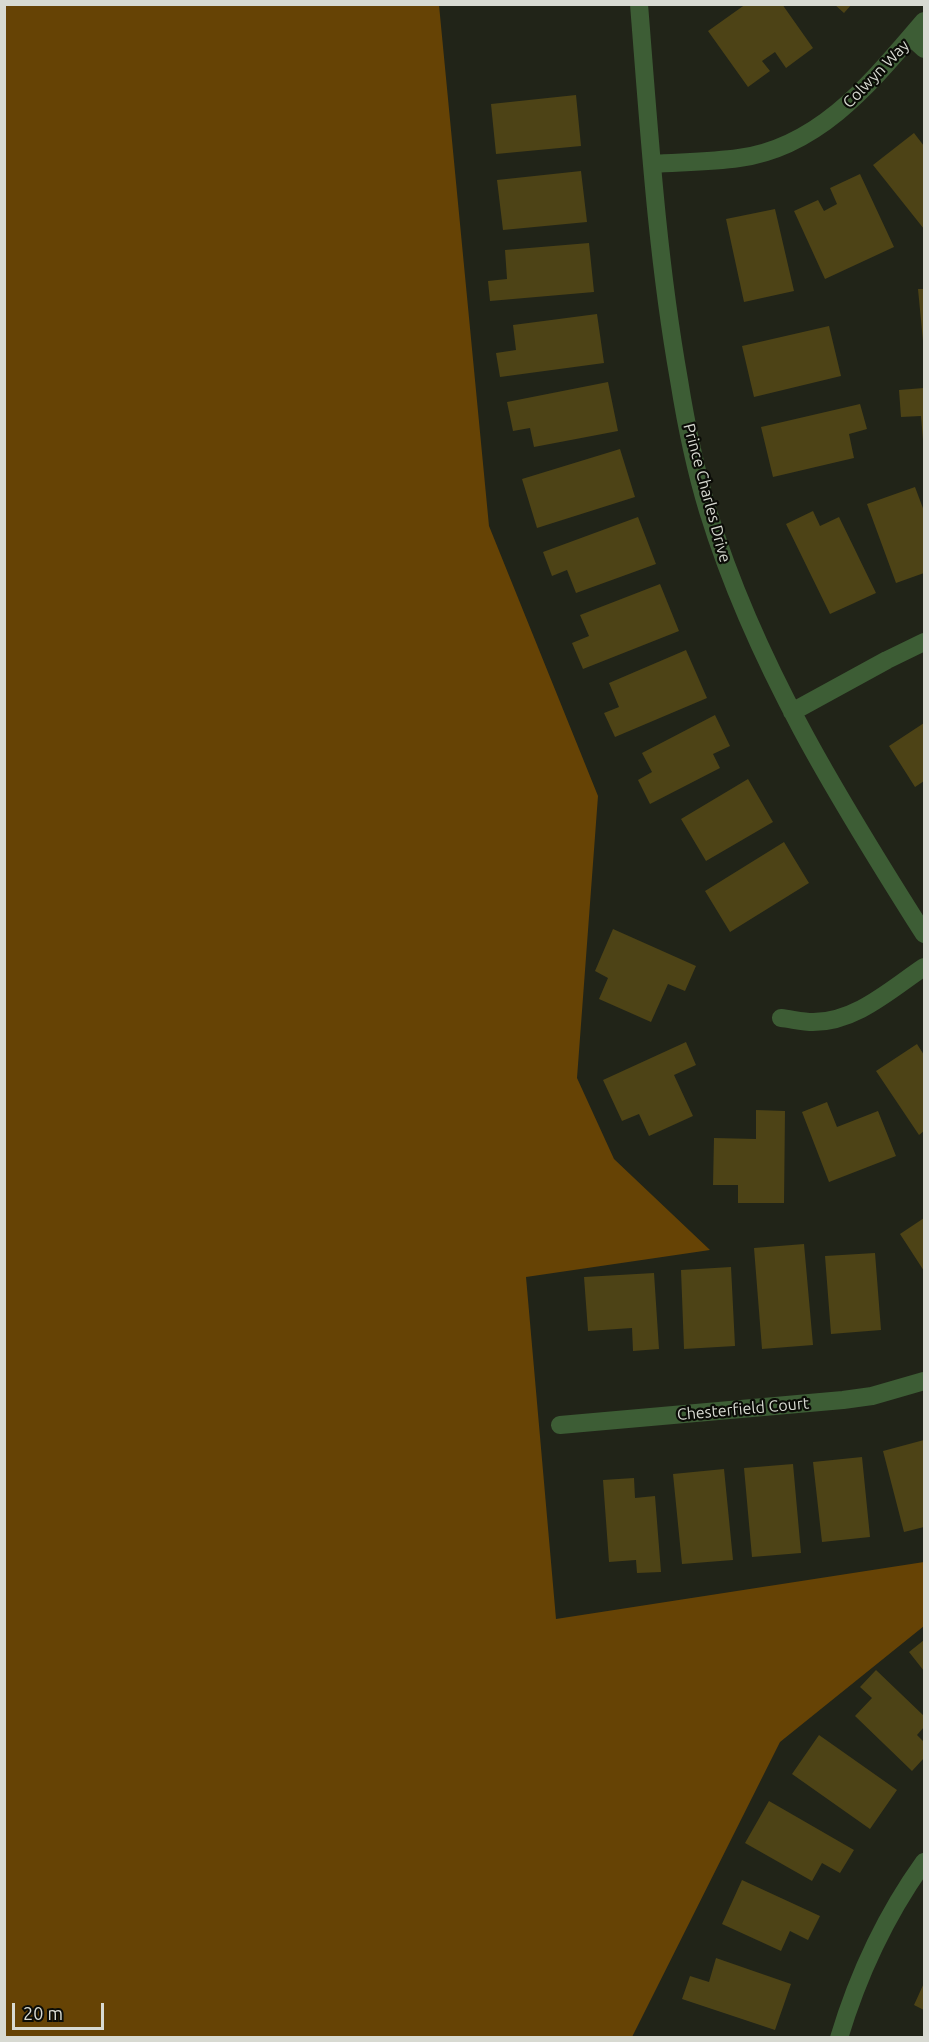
<!DOCTYPE html>
<style>
body{margin:0}
#map{position:relative;width:929px;height:2042px;overflow:hidden;background:#212418;font-family:Ubuntu,sans-serif}
canvas{display:block}
.frame{position:absolute;inset:0;border:6px solid #d8dad2;pointer-events:none}
.scale{position:absolute;left:12px;top:2003px;width:92px;height:27px;box-sizing:border-box;border:3px solid #d8dad2;border-top:0;padding-left:8px;font-size:18px;line-height:21px;white-space:nowrap;color:#d8dad2;-webkit-text-stroke:4px #0b0c07;paint-order:stroke}
</style>
<div id="map">
<canvas width="929" height="2042"></canvas>
<div class="frame"></div>
<div class="scale">20 m</div>
</div>
<script>
const ctx = document.querySelector('canvas').getContext('2d');
ctx.lineJoin = 'round';
function fill(path, color) { ctx.fillStyle = color; ctx.fill(path, 'evenodd'); }
function trace(path, color, width, dash) { ctx.strokeStyle = color; ctx.lineWidth = width; ctx.lineCap = dash ? 'butt' : 'round'; ctx.setLineDash(dash || []); ctx.stroke(path); }
function drawText(font, color, halo, rows, align = 'center') {
  ctx.font = font + ' Ubuntu,sans-serif'; ctx.lineWidth = 4.5; ctx.setLineDash([]); ctx.textBaseline = 'middle'; ctx.strokeStyle = halo; ctx.fillStyle = color; for (const [text, x, y, turn = 0] of rows) {
    ctx.save(); ctx.translate(x, y); ctx.rotate((+turn || 0) * Math.PI / 180); ctx.textAlign = isNaN(turn) ? turn : align; if (halo) ctx.strokeText(text, 0, 0); ctx.fillText(text, 0, 0); ctx.restore();
  }
}
const forest = new Path2D(`
 M 5,4 L 439,5 L 489,526 L 598,796 L 577,1078 L 614,1159 L 710,1250 L 526,1277 L 556,1619 L 924,1562 L 924,1626 L 780,1742 L 632,2037 L 5,2037 Z`);
const building = new Path2D(`
 M 746,4 L 782,4 L 813,48 L 786,68 L 775,52 L 762,61 L 770,71 L 748,87 L 708,31 Z
 M 834,4 L 852,4 L 844,13 Z
 M 576,95 L 581,146 L 496,154 L 491,104 Z
 M 914,133 L 924,146 L 924,229 L 873,165 Z
 M 581,171 L 587,222 L 503,230 L 497,180 Z
 M 860,174 L 894,247 L 825,279 L 794,211 L 818,200 L 824,211 L 837,204 L 830,188 Z
 M 775,209 L 794,291 L 744,302 L 726,219 Z
 M 589,243 L 594,292 L 490,301 L 488,281 L 507,279 L 505,250 Z
 M 918,289 L 924,289 L 924,341 L 923,341 Z
 M 597,314 L 604,363 L 500,377 L 496,353 L 516,350 L 513,325 Z
 M 829,326 L 841,376 L 754,397 L 742,346 Z
 M 608,382 L 618,431 L 534,447 L 530,428 L 513,431 L 507,402 Z
 M 924,388 L 924,440 L 923,440 L 921,416 L 901,417 L 899,390 Z
 M 860,404 L 867,429 L 849,434 L 854,458 L 773,477 L 761,427 Z
 M 620,449 L 635,497 L 537,528 L 522,479 Z
 M 915,487 L 924,511 L 924,573 L 896,583 L 867,504 Z
 M 813,511 L 820,526 L 839,517 L 876,593 L 830,614 L 786,524 Z
 M 638,517 L 656,564 L 576,593 L 567,570 L 552,576 L 543,552 Z
 M 660,584 L 679,631 L 583,669 L 572,643 L 589,636 L 580,615 Z
 M 686,650 L 707,698 L 615,737 L 604,713 L 619,707 L 609,683 Z
 M 715,715 L 730,746 L 713,754 L 720,768 L 650,804 L 638,780 L 652,772 L 642,753 Z
 M 924,723 L 924,781 L 915,787 L 889,746 Z
 M 748,779 L 773,822 L 706,861 L 681,819 Z
 M 784,842 L 809,883 L 730,932 L 705,891 Z
 M 613,929 L 696,966 L 685,991 L 668,984 L 651,1022 L 599,999 L 608,978 L 595,971 Z
 M 686,1042 L 696,1065 L 674,1075 L 693,1116 L 649,1136 L 639,1114 L 622,1121 L 603,1080 Z
 M 917,1044 L 924,1055 L 924,1131 L 919,1135 L 876,1071 Z
 M 827,1102 L 837,1127 L 878,1111 L 896,1156 L 829,1182 L 802,1112 Z
 M 756,1110 L 785,1111 L 784,1203 L 738,1203 L 738,1185 L 713,1185 L 714,1138 L 756,1139 Z
 M 924,1218 L 924,1271 L 900,1234 Z
 M 804,1244 L 813,1345 L 762,1349 L 754,1248 Z
 M 875,1253 L 881,1330 L 831,1334 L 825,1256 Z
 M 731,1267 L 735,1346 L 684,1349 L 681,1270 Z
 M 654,1273 L 659,1349 L 633,1351 L 632,1328 L 588,1331 L 584,1277 Z
 M 924,1440 L 924,1527 L 904,1532 L 883,1451 Z
 M 862,1457 L 870,1537 L 822,1542 L 813,1462 Z
 M 793,1464 L 801,1553 L 752,1557 L 744,1468 Z
 M 724,1469 L 733,1560 L 682,1564 L 673,1474 Z
 M 634,1478 L 635,1498 L 655,1496 L 661,1572 L 637,1573 L 636,1560 L 609,1562 L 603,1480 Z
 M 924,1640 L 924,1671 L 909,1652 Z
 M 876,1670 L 924,1716 L 924,1727 L 917,1735 L 924,1742 L 924,1758 L 912,1771 L 855,1716 L 872,1698 L 860,1687 Z
 M 819,1735 L 897,1790 L 870,1829 L 792,1774 Z
 M 769,1801 L 854,1850 L 840,1873 L 822,1863 L 812,1881 L 745,1843 Z
 M 742,1880 L 820,1916 L 808,1940 L 790,1931 L 781,1951 L 722,1924 Z
 M 716,1958 L 791,1984 L 775,2030 L 682,1999 L 690,1976 L 709,1982 Z
 M 924,1983 L 924,2010 L 914,2005 Z`);
const minor = new Path2D(`
 M 639,4 C 649,130 657,256 679,380 C 686,424 695,468 708,511 C 755,664 839,800 924,934
 M 911,37 L 924,49
 M 652,164 C 681,162 711,162 739,158 C 821,147 874,79 924,21
 M 792,712 L 887,660 L 924,642
 M 781,1018 C 791,1019 803,1022 813,1022 C 856,1022 891,989 924,967
 M 560,1425 L 843,1400 L 872,1396 L 924,1381
 M 839,2038 C 858,1975 886,1915 924,1862`);
const streetNames = [
 ["Colwyn Way",876,74,-46],
 ["Prince Charles Drive",707,493,75],
 ["Chesterfield Court",743,1409,-5]
];
fill(forest, '#664305');
fill(building, '#4d4316');
trace(minor, '#3d5d35', 18);
drawText('16px', '#d8dad2', '#0b0c07', streetNames);
</script>
